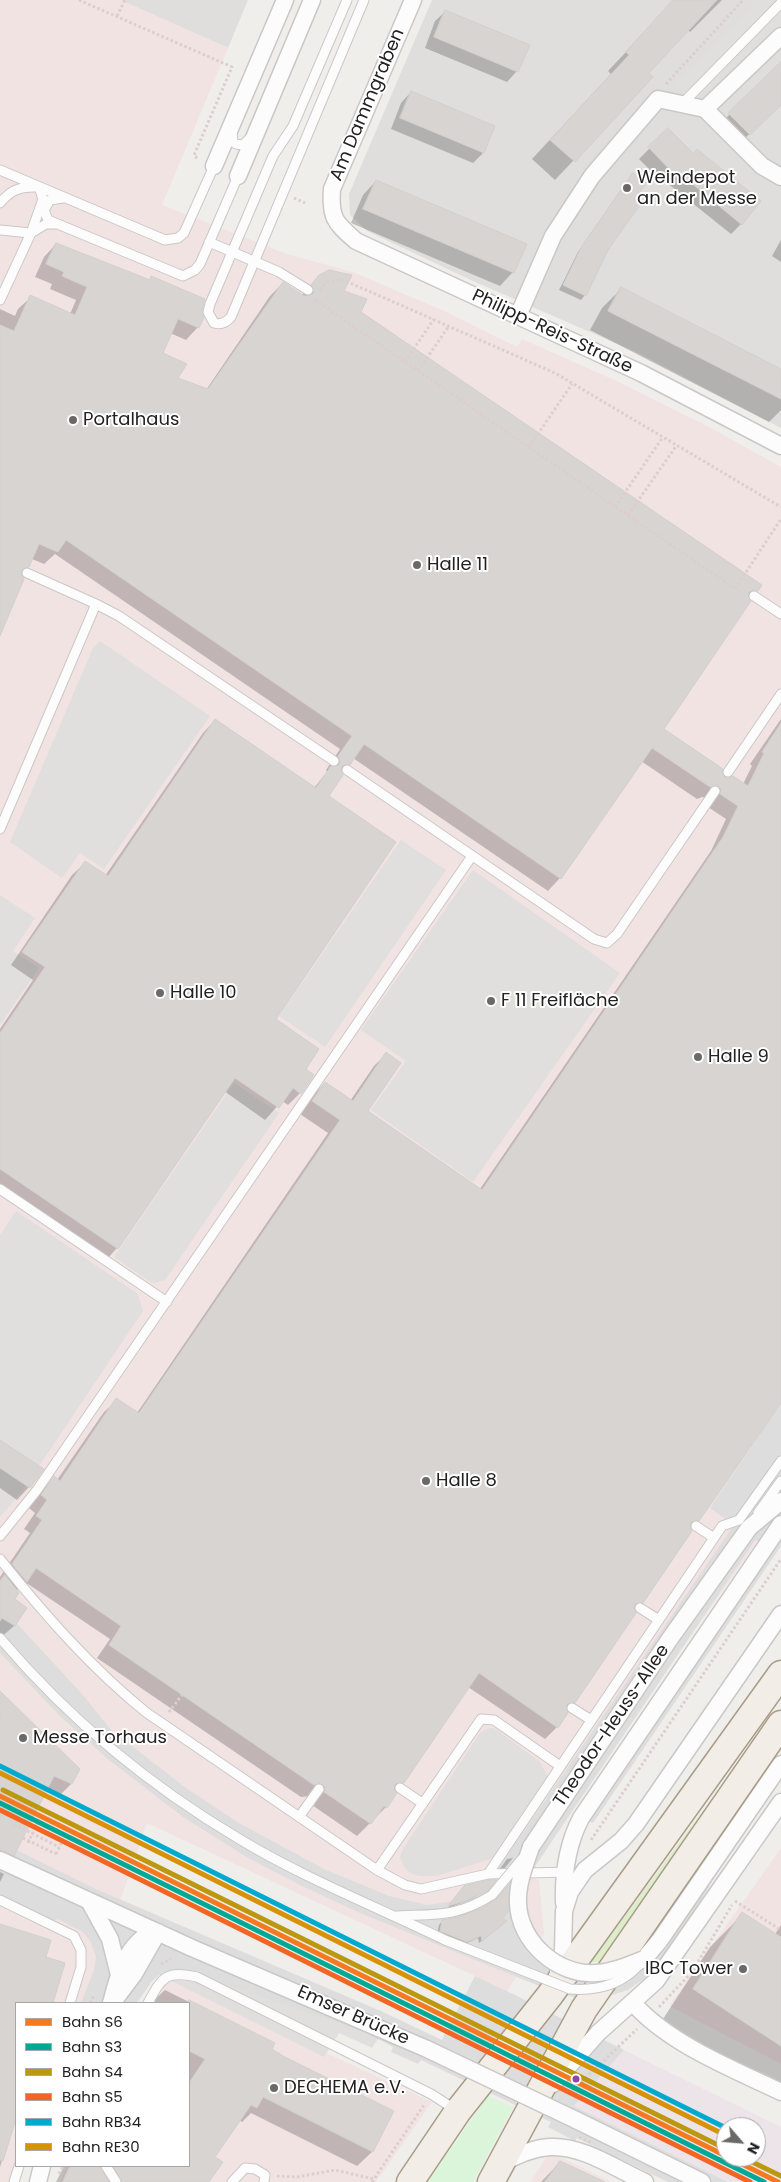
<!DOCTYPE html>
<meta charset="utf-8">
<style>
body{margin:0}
#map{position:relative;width:781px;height:2182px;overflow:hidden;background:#f0eeeb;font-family:Poppins,sans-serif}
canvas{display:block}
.legend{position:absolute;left:15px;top:2002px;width:175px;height:165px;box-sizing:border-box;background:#fff;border:1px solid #a7a7a7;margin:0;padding:6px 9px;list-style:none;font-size:15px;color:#222}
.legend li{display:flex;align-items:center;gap:10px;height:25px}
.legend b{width:25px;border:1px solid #a7a7a7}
.north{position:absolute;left:716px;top:2117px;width:50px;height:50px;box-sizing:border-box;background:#fff;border:1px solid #a7a7a7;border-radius:50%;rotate:117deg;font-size:14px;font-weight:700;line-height:20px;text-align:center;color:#222}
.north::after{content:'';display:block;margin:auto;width:18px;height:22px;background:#6a6968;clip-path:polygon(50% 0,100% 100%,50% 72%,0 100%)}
</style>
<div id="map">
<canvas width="781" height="2182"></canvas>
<ul class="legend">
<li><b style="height:6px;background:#f57921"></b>Bahn S6</li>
<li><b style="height:6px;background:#00a896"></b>Bahn S3</li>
<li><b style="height:6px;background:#bc9810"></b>Bahn S4</li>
<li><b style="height:6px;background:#f26522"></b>Bahn S5</li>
<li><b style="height:6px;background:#00a9ce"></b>Bahn RB34</li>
<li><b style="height:6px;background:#d79205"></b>Bahn RE30</li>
</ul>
<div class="north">N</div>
</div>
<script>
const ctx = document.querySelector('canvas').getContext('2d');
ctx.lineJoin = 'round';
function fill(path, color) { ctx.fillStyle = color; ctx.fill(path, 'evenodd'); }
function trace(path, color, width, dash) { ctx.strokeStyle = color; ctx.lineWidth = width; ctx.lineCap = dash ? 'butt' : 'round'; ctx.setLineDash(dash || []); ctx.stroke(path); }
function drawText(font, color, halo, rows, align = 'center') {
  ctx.font = font + ' Poppins,sans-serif'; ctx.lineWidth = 4; ctx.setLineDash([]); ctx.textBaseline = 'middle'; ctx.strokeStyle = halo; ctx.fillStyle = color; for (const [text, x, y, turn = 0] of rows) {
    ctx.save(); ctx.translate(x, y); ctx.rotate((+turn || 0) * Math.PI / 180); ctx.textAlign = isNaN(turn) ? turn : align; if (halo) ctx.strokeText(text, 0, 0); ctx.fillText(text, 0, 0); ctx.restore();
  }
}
const residential = new Path2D(`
 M 120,0 L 248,0 L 228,48 Z
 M 432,0 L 781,0 L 781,428 L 638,353 L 473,281 L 367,231 L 350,215 L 349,194 Z`);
const commercial = new Path2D(`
 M 0,0 L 120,0 L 228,48 L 162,205 L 287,254 L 353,272 L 444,311 L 517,347 L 522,339 L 621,383 L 709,427 L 781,467 L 781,1456 L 758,1540 L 638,1711 L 530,1874 L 529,1878 L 539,1880 L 544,1935 L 507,1991 L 147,1823 L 85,2003 L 16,2003 L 16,2182 L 0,2182 Z
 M 781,1848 L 781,2064 L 669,2006 Z
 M 161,1976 L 432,2102 L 376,2182 L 60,2182 L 67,2166 L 189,2166 L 189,2003 L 145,2003 Z
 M 550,2152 L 612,2182 L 530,2182 Z`);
const industrial = new Path2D(`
 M 624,2050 L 781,2127 L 781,2182 L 728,2182 L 574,2106 ZM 726,2127 L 756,2127 L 756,2157 L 726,2157 Z`);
const grass = new Path2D(`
 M 705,1808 L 708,1809 L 602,1962 L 591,1962 Z`);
const park = new Path2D(`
 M 488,2096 L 513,2107 L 473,2182 L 428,2182 Z`);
const parking = new Path2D(`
 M 757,0 L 781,0 L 781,26 L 713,92 L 673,85 Z
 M 100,641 L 210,716 L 104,869 L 80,853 L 62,878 L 10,842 L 93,648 Z
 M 401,840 L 446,870 L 325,1047 L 279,1016 Z
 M 473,870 L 620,973 L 473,1182 L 371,1110 L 406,1061 L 361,1030 Z
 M 0,895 L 35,918 L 13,951 L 39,968 L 0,1025 Z
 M 234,1083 L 279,1113 L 165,1280 L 154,1283 L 149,1281 L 114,1257 Z
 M 16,1211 L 138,1294 L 143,1311 L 23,1490 L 0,1517 L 0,1235 Z
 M 489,1728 L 494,1728 L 540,1762 L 553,1786 L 511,1850 L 503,1855 L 437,1876 L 420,1876 L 410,1873 L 404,1867 L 400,1857 L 403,1849 L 480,1733 Z
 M 111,1939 L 380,2036 L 372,2048 L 339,2033 L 324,2057 L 149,1970 L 85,2003 Z`);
const pier = new Path2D(`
 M 781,1403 L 781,1546 L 593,1823 L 574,1815 L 759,1542 L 755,1540 L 536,1865 L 527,1888 L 527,1908 L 531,1924 L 543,1943 L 557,1954 L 581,1964 L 603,1964 L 653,1932 L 693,1874 L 710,1886 L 667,1953 L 648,1976 L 628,1990 L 605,1997 L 577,1998 L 544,1988 L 360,1913 L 304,1887 L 250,1859 L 183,1817 L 109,1760 L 61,1717 L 0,1653 L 0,1616 L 5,1620 L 9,1615 L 83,1695 L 110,1729 L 186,1788 L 239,1823 L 324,1869 L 389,1896 L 427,1905 L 456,1901 L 486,1883 L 498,1869 L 734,1525 L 710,1508 Z
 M 0,1842 L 96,1889 L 383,2012 L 442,2040 L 475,1976 L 507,1991 L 624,2050 L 574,2106 L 728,2182 L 668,2182 L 577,2138 L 575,2141 L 548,2127 L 551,2122 L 421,2060 L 418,2064 L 391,2052 L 393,2047 L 365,2032 L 192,1973 L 174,1969 L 163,1972 L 152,1981 L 137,2003 L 81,2003 L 94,1970 L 96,1957 L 91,1942 L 83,1932 L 58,1919 L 42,1924 L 0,1903 Z`);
const shadow = new Path2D(`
 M 680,0 L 722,0 L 690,32 L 688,30 L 648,74 L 652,77 L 555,180 L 532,159 L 611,74 L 608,71 L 661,15 Z
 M 446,11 L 517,71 L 507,82 L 425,48 L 435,21 Z
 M 781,64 L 781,104 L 742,141 L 723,121 Z
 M 411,92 L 483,153 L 473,163 L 391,129 L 401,103 Z
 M 668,130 L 692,155 L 741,224 L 731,234 L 666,182 L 664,184 L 639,159 Z
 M 629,179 L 634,198 L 585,295 L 581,300 L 559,290 L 578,252 Z
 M 376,181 L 513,272 L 500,286 L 351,223 L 363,195 Z
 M 781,240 L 781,262 L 772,256 Z
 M 56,244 L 148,281 L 152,277 L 198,327 L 186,340 L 170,333 L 161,354 L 176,378 L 206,390 L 270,296 L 283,283 L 301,296 L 320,276 L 343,292 L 360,313 L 757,590 L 748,599 L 663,729 L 724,779 L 743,784 L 752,766 L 750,764 L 781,719 L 781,1400 L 698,1520 L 690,1529 L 642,1602 L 634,1611 L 574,1702 L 566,1709 L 557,1727 L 545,1739 L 468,1687 L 403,1782 L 394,1791 L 386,1807 L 357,1836 L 312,1805 L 309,1796 L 301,1797 L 97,1658 L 110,1639 L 25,1582 L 16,1591 L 13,1600 L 26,1608 L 14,1626 L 0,1638 L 0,1577 L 30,1533 L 24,1529 L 35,1513 L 29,1508 L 42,1490 L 54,1478 L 57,1480 L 104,1412 L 117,1400 L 137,1413 L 328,1133 L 300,1114 L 312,1096 L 325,1083 L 350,1101 L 374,1066 L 386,1054 L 366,1112 L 480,1189 L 711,851 L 726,819 L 708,807 L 707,798 L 702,797 L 697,799 L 641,761 L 560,878 L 548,891 L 353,758 L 341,772 L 327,797 L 274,1019 L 304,1069 L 300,1093 L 288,1105 L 282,1101 L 265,1120 L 224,1091 L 117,1248 L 105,1261 L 0,1189 L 0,1029 L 33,980 L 11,965 L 72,875 L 85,863 L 105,876 L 203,733 L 215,720 L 314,788 L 327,772 L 326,770 L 340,749 L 55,554 L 44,564 L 32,559 L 21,574 L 23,579 L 0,633 L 0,309 L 15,316 L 18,309 L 31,297 L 70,314 L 76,300 L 50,289 L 52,284 L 35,277 L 44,257 Z
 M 621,289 L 781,370 L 781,410 L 769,422 L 590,330 L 602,308 Z
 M 0,1441 L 29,1487 L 17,1500 L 0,1488 Z
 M 0,1691 L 78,1769 L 71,1784 L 58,1797 L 45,1791 L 13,1855 L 0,1868 Z
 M 513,1858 L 503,1870 L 499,1870 L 507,1859 Z
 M 0,1872 L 4,1874 L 0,1882 Z
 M 487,1889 L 472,1899 L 448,1908 L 459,1892 Z
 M 495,1902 L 502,1925 L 479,1943 L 478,1938 L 463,1945 L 437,1934 L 439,1925 L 442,1921 L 470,1914 Z
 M 743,1914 L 775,1934 L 781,1925 L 781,2100 L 661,2022 L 710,1947 Z
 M 0,1925 L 44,1957 L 64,1963 L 51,2003 L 16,2003 L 16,2115 L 0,2167 Z
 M 165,1990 L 273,2044 L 270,2049 L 282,2057 L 392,2112 L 372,2152 L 357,2166 L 251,2113 L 242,2122 L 239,2120 L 214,2157 L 208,2182 L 56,2182 L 64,2166 L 189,2166 L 189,2003 L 151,2003 Z
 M 560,2162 L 602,2182 L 541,2182 Z`);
const building = new Path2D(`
 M 673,0 L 717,0 L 649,73 L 653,77 L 575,162 L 550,140 L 629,55 L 626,52 Z
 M 445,10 L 530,45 L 518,72 L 434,37 Z
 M 781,62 L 781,105 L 750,135 L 728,113 Z
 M 411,91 L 495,126 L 484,153 L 400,118 Z
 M 668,128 L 693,153 L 697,149 L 761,201 L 742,225 L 678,172 L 675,175 L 648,147 Z
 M 633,173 L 646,183 L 636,198 L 642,202 L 608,250 L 586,296 L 563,285 L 582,246 Z
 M 376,180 L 527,244 L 514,273 L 363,209 Z
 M 56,243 L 150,280 L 151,276 L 205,299 L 202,310 L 204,317 L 199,328 L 178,319 L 163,353 L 187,364 L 178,378 L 208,389 L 283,282 L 304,296 L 308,296 L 314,293 L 311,285 L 319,275 L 329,270 L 352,275 L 344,291 L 367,299 L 361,312 L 762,585 L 758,591 L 749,592 L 748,596 L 751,601 L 664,729 L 723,769 L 724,777 L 733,776 L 748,786 L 764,753 L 762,752 L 781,723 L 781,1403 L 699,1521 L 691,1522 L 690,1526 L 692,1531 L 643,1603 L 635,1604 L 634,1608 L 636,1613 L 575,1703 L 567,1704 L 568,1713 L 558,1728 L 479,1673 L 404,1783 L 395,1784 L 394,1788 L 397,1793 L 387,1808 L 384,1806 L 371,1824 L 324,1792 L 325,1787 L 322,1784 L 314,1785 L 109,1645 L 121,1626 L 36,1568 L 27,1582 L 12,1564 L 42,1520 L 36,1516 L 47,1500 L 41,1495 L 54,1476 L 60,1481 L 116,1398 L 139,1413 L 340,1120 L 312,1101 L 325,1082 L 353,1101 L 386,1052 L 401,1063 L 368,1111 L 482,1190 L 723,837 L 738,806 L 720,794 L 721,789 L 718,786 L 710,787 L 652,748 L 561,879 L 364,744 L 350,765 L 342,766 L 341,770 L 343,775 L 329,796 L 396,842 L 276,1019 L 319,1049 L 306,1069 L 314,1075 L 301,1094 L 293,1088 L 279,1108 L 235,1078 L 118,1249 L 0,1169 L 0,1033 L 45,967 L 22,952 L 85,861 L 108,876 L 215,719 L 316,788 L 331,766 L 339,765 L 340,761 L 338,756 L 352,736 L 66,540 L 58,552 L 39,544 L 29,567 L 22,570 L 21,574 L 24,579 L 0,636 L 0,325 L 14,331 L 30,295 L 75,315 L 87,287 L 62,276 L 64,272 L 46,264 Z
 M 621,287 L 781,369 L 781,399 L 608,311 Z
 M 0,1440 L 44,1469 L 30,1488 L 0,1468 Z
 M 5,1575 L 19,1593 L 15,1599 L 27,1608 L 15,1626 L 2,1618 L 0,1621 L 0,1581 Z
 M 0,1691 L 80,1769 L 72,1784 L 54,1776 L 14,1856 L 0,1850 Z
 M 489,1880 L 496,1880 L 488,1890 L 466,1901 L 448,1906 L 464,1886 Z
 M 510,1884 L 509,1910 L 502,1919 L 507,1921 L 482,1941 L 481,1936 L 467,1942 L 440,1931 L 442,1920 L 459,1917 L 483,1908 L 496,1899 Z
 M 742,1912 L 781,1937 L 781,2046 L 693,1989 Z
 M 0,1924 L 51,1940 L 46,1957 L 65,1963 L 53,2003 L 16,2003 L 16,2119 L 3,2161 L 0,2160 Z
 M 189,2000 L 275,2043 L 272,2049 L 283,2056 L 394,2111 L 373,2152 L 263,2097 L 257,2108 L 251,2105 L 215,2157 L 223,2162 L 209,2182 L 122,2182 L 113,2166 L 189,2166 L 189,2083 L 205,2059 L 189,2051 Z
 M 560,2161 L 605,2182 L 545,2182 Z
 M 70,2166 L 100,2166 L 109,2182 L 63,2182 Z`);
const path = new Path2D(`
 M 79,0 L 232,67 L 195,153 L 194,156 L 199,159
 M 117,16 L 125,0
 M 666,84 L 743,0
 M 294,198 L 305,203
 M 320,290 C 329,278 335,279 348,282 L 555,373 L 781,507
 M 315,300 L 735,589 L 781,519
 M 405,362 L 434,319
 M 418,371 L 449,326
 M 529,447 L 572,384
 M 615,507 L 663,437
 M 628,515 L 677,445
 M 169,1712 L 182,1695
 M 14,1824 L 59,1847
 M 591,1840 L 781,1559
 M 28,1843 L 39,1819
 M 56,1854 L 63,1840
 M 735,1901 L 781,1930
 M 161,1964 L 171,1959
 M 90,2003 L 94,1995
 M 659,2007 L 692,1972 L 732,1905
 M 571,2092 L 637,2029
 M 59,2174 L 63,2166
 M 277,2176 L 297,2177 L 335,2170 L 374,2179
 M 372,2182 L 424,2105`);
const lane = new Path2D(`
 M 347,0 L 293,126 L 273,156 L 210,304 L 208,312 L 214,323 C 221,325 226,323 231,317 L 364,0
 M 682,104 L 781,3
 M 232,132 L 233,142 L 236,144 L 243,145 L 251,137
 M 0,170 L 165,240 L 178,238 L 184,233 L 214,166
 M 63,198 L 50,200 L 44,210 L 48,220 L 183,276 L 195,270 L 200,264 L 238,176
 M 0,203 C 10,191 18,187 34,187
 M 0,230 L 31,233 L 46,224 L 55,224
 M 209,242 L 279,272 L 308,290
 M 0,300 L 31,233 L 43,199 L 39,187
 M 754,596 L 781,614
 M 96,604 L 119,616 L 334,761
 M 347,770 L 594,939 L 607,943 L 617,934 L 715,791
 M 728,772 L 781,694
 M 0,829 L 96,604 L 27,573
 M 0,1189 L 167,1302
 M 758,1513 L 781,1481
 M 696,1526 L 714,1538
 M 0,1536 L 37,1490 L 472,856
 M 0,1559 C 44,1614 92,1669 147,1713 L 377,1870 L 405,1885 L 421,1889 L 488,1874 L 722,1526 L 739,1520 L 781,1461
 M 640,1608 L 659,1620
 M 0,1638 C 68,1718 151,1787 241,1840 C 306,1879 377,1907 445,1940
 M 572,1708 L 591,1720
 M 400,1788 L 422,1803
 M 299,1817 L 319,1789
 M 377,1870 L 481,1719 L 494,1720 L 560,1766
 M 488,1874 L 568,1872
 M 0,1900 L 74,1936 L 81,1950 L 81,1967 L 70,2003
 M 397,1916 C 437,1914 457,1917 492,1895
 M 148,2003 C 162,1977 166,1970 197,1977 L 431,2094 L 456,2110
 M 106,2166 L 116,2182
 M 14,2182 L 19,2166
 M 232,2182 L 245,2168 L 255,2169 L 265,2175 L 264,2182`);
const street = new Path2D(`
 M 413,0 L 332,189 C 330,217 334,222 356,241 L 641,373 L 781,446
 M 705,109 L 781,36
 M 705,109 L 762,166 L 781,177
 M 214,166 L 285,0
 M 238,176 L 312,0
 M 518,316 L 553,236 L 592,176 L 658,99 L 705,109
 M 531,1847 L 669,1640 L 749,1528 L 781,1501
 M 0,1860 L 192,1948 L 427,2049
 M 89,1901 L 110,1939 L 119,1975
 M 564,1903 C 563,1873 567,1845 581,1818 L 781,1524
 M 644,1959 L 660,1940 L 781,1764
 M 557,1977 L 563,1950 L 564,1911 L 570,1892 L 585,1870 L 621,1841 L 636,1824 L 781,1614
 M 116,1998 L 134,1974 L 158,1932
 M 111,2003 C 119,1974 125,1945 154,1931
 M 633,2003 C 669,2044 733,2069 781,2092
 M 553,2084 L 598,2033 L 656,1981 L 781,1802
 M 576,2120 L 702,2182
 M 501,2163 C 517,2156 532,2148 550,2147 C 582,2145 616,2169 645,2182
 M 38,2182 L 42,2166`);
const primary = new Path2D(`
 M 410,2182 L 458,2111 L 550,1995 L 781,1674
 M 491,2182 L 584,2009 L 781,1724`);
const pathBridge = new Path2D(`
 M 30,1824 L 63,1840
 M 23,1838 L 56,1854
 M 579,2137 L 592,2143`);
const laneBridge = new Path2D(`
 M 492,1895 L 522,1859
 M 445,1940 L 570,1989 C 596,1991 621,1985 639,1965`);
const streetBridge = new Path2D(`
 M 531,1847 C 525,1865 517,1884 518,1903 C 519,1942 558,1976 596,1973 C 613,1972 629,1965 644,1959
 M 427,2049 L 576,2120`);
const rail1 = new Path2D(`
 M 0,1796 L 726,2156
 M 728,2157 L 778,2182`);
const rail2 = new Path2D(`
 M 0,1803 L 764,2182`);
const rail3 = new Path2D(`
 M 3,1790 L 726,2149
 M 742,2157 L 781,2176`);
const rail4 = new Path2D(`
 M 0,1810 L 750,2182`);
const rail5 = new Path2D(`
 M 0,1766 L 726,2128`);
const rail6 = new Path2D(`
 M 0,1773 L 723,2134`);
const markers = [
 [627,188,5,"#6a6968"],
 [73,420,5,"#6a6968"],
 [417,565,5,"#6a6968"],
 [160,993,5,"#6a6968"],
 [491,1001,5,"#6a6968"],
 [698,1057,5,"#6a6968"],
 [426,1481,5,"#6a6968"],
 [23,1738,5,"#6a6968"],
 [743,1969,5,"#6a6968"],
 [576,2079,4.5,"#8e44ad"],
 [274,2088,5,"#6a6968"]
];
const streetNames = [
 ["Am Dammgraben",368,105,-67],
 ["Philipp-Reis-Straße",552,332,25],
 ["Theodor-Heuss-Allee",612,1726,-56],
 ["Emser Brücke",353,2016,24]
];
const poiNames = [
 ["Weindepot",637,178],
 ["an der Messe",637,199],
 ["Portalhaus",83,420],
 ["Halle 11",427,565],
 ["Halle 10",170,993],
 ["F 11 Freifläche",501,1001],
 ["Halle 9",708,1057],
 ["Halle 8",436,1481],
 ["Messe Torhaus",33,1738],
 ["IBC Tower",733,1969,"right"],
 ["DECHEMA e.V.",284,2088]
];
fill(residential, '#dfdedc');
fill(commercial, '#f1e3e1');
fill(industrial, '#ede4e9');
fill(grass, '#ddeccb');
fill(park, '#daf5da');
fill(parking, '#e0dfde');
fill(pier, '#dedddd');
fill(shadow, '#0003');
fill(building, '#d7d4d2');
trace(building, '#d3d0cc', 1);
trace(lane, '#c9c8c7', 11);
trace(street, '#c9c8c7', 19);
trace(primary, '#a79c86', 29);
trace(path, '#dccecd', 3, [2.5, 2.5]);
trace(lane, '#fdfcfc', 9);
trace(street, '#fdfcfc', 16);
trace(primary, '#f3ede7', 26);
trace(laneBridge, '#c9c8c7', 11, []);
trace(streetBridge, '#c9c8c7', 19, []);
trace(pathBridge, '#dccecd', 3, [2.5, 2.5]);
trace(laneBridge, '#fdfcfc', 9);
trace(streetBridge, '#fdfcfc', 16);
trace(rail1, '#f57921', 5);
trace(rail2, '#00a896', 5);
trace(rail3, '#bc9810', 5);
trace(rail4, '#f26522', 5);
trace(rail5, '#00a9ce', 5);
trace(rail6, '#d79205', 5);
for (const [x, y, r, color] of markers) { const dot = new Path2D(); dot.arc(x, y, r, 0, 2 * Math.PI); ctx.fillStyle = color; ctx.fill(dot); trace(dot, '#fff', 2); }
drawText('18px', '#222', '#fff', streetNames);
drawText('18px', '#222', '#fff', poiNames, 'left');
</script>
